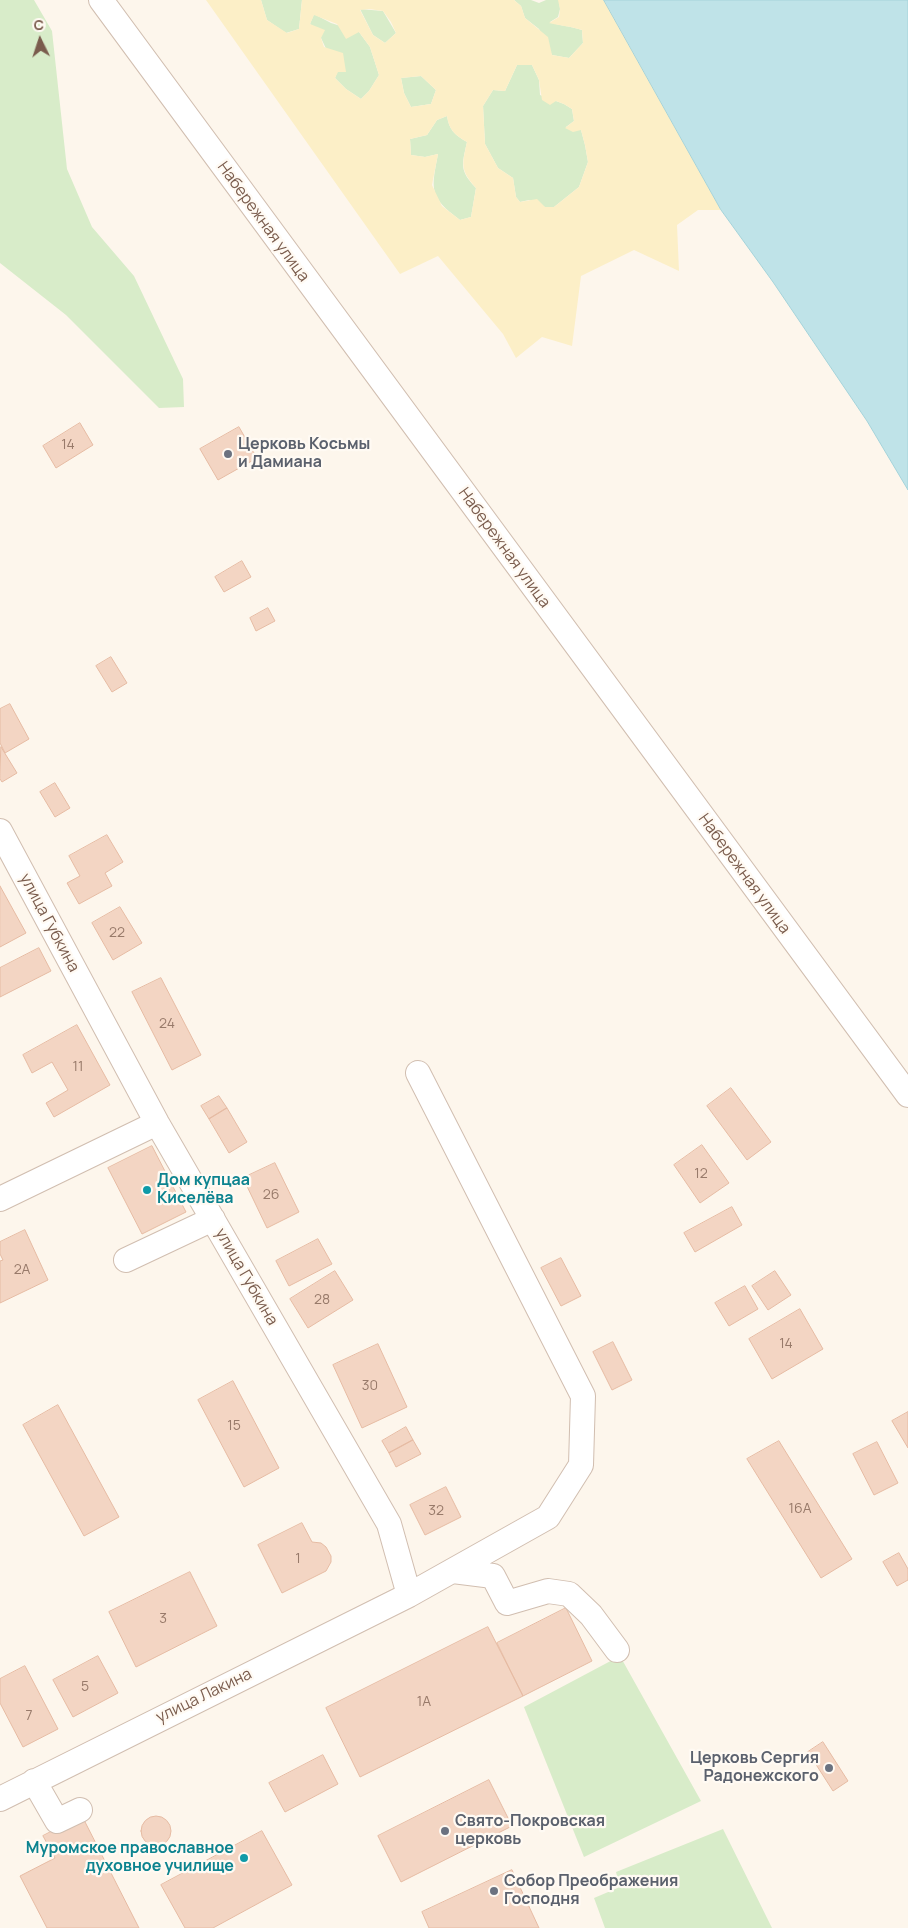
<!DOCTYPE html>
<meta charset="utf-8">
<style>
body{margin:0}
#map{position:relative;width:908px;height:1928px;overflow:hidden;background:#fdf6ec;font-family:Manrope,sans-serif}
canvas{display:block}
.north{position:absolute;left:15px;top:15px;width:50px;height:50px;-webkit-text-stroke:4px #fffaf3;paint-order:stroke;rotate:356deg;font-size:14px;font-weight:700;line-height:20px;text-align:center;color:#7a5c4d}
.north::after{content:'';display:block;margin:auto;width:18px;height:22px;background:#7a5c4d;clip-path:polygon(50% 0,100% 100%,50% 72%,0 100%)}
</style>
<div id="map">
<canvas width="908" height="1928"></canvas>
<div class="north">С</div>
</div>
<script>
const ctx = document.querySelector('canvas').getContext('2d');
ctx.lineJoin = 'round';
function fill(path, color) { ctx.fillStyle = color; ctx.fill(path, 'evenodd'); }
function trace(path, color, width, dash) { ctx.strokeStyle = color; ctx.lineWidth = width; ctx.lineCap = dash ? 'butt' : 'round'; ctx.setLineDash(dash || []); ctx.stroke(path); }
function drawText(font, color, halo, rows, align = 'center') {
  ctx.font = font + ' Manrope,sans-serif'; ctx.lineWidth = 4.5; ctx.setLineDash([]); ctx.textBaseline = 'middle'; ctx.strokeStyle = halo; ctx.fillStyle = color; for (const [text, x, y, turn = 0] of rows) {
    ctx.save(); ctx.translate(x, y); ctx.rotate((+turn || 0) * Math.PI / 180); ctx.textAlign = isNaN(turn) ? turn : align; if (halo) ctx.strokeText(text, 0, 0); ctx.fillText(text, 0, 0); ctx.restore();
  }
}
const green = new Path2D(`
 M 0,0 L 34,0 L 52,31 L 67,169 L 92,227 L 134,276 L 183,379 L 184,407 L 159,408 L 66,315 L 0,263 Z
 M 261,0 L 302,0 L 299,29 L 286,33 L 267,20 Z
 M 514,0 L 531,0 L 539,3 L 546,0 L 559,0 L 560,9 L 558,17 L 550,22 C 560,26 571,26 582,30 L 583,43 L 569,58 L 552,55 L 539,29 L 525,18 L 521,6 Z
 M 360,9 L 383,11 L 396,33 L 385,43 L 373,35 Z
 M 314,14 L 331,23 L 359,32 L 370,47 L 379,75 L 369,91 L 361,99 L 346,89 L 335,78 L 337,72 L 321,38 L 310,24 Z
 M 517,65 L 532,65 L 539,80 L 540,95 L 564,104 L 572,109 L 574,121 L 566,127 L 581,130 L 585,145 L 588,162 L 579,187 L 554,207 L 545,207 L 529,200 L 520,202 L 516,197 L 513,178 L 498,168 L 485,144 L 483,106 L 493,90 L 505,91 Z
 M 421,76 L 436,90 L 431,104 L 411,107 L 404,93 L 401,78 Z
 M 447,116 C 449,130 455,135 467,142 C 462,165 459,170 476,188 L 471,217 L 460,220 C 429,197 431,190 438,154 L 425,157 L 411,155 L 410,139 L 427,135 L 437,120 Z
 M 620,1656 L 701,1801 L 584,1857 L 524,1707 Z
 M 723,1829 L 772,1928 L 605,1928 L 594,1898 L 620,1887 L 616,1872 Z`);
const sand = new Path2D(`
 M 206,0 L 261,0 L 267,20 L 287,33 L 299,29 L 302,0 L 514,0 L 521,6 L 525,18 L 548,37 L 552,55 L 569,58 L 583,43 L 582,30 C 570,26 561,26 549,23 L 559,17 L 560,9 L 558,0 L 604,0 L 721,210 L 698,210 L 677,225 L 679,271 L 634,250 L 581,276 L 572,346 L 542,337 L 516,358 L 503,334 L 438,256 L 400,274 ZM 369,9 L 383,11 L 391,22 L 396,33 L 385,43 L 373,35 L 360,10 ZM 314,15 L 337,24 L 346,39 L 359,32 L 370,47 L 379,75 L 369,91 L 361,99 L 346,89 L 335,78 L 338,72 L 346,72 L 343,53 L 324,47 L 321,38 L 325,30 L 310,24 ZM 517,65 L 532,65 L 539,80 L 542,100 L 550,105 L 556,101 L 564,104 L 572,109 L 574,121 L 565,128 L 573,132 L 581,130 L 585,145 L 588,162 L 579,187 L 554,207 L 545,207 L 537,199 L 520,202 L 516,197 L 513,178 L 498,168 L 485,144 L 483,106 L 493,90 L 505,91 ZM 421,76 L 436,90 L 431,104 L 411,107 L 404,93 L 401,78 ZM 447,116 C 449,130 455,135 467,142 C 462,165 460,170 476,188 L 471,217 L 460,220 L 442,206 L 432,185 L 438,154 L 425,157 L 411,155 L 410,139 L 427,135 L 437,120 Z`);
const water = new Path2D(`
 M 604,0 L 908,0 L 908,490 L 867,421 L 773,282 L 721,210 Z`);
const building = new Path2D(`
 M 80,423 L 93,445 L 56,468 L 43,446 Z
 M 239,427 L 257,458 L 218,480 L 200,449 Z
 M 242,561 L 251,577 L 224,592 L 215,577 Z
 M 268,608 L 275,621 L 256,631 L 250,618 Z
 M 111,657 L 127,683 L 112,692 L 96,666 Z
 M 10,704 L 29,739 L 5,753 L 0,743 L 0,709 Z
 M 1,747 L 17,773 L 2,782 L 0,779 Z
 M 55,783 L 70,808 L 55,817 L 40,792 Z
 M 107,835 L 123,862 L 105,873 L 112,886 L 79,904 L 67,883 L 80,876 L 69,856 Z
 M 0,886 L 26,933 L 0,947 Z
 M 120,907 L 142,943 L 113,960 L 92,923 Z
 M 39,948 L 51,971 L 0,997 L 0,968 Z
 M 161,978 L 201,1055 L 172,1070 L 132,992 Z
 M 77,1025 L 110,1085 L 54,1117 L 46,1103 L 68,1090 L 52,1062 L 32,1073 L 23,1055 Z
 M 731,1088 L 771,1142 L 747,1160 L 707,1106 Z
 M 219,1096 L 227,1108 L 209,1119 L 201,1106 Z
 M 227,1108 L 247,1142 L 229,1153 L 209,1119 Z
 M 702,1145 L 729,1183 L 700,1203 L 674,1165 Z
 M 152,1146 L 186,1212 L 142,1234 L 108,1168 Z
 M 275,1163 L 299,1212 L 267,1228 L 243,1178 Z
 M 732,1207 L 742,1225 L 695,1252 L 684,1233 Z
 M 25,1230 L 48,1280 L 0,1303 L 0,1261 L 3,1260 L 0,1254 L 0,1242 Z
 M 318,1239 L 332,1264 L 289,1286 L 276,1261 Z
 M 561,1258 L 581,1296 L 561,1306 L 541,1268 Z
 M 335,1271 L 353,1300 L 308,1328 L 290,1299 Z
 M 775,1271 L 791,1295 L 768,1310 L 752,1286 Z
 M 745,1286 L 758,1309 L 729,1326 L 715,1303 Z
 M 800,1309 L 823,1349 L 772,1379 L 749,1339 Z
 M 613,1342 L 632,1380 L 612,1390 L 593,1352 Z
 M 378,1344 L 407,1407 L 362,1428 L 333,1365 Z
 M 233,1381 L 279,1468 L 244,1487 L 198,1400 Z
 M 58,1405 L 119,1517 L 84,1536 L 23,1425 Z
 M 908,1412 L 908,1448 L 892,1421 Z
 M 406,1427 L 413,1440 L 389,1453 L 382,1441 Z
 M 413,1440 L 421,1454 L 396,1467 L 389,1453 Z
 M 779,1441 L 852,1559 L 821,1578 L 747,1459 Z
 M 877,1442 L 898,1483 L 874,1495 L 853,1454 Z
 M 446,1487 L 461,1517 L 425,1535 L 410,1505 Z
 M 302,1523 L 312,1542 L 321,1543 L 326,1547 L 331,1556 L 331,1562 L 326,1571 L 282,1593 L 258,1545 Z
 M 899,1553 L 908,1569 L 908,1580 L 897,1586 L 883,1562 Z
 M 190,1572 L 217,1626 L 136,1667 L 109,1612 Z
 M 566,1608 L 592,1661 L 523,1696 L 497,1643 Z
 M 488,1627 L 523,1696 L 360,1777 L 326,1708 Z
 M 98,1656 L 118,1693 L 73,1717 L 53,1680 Z
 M 25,1666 L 58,1729 L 23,1747 L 0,1703 L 0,1679 Z
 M 823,1742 L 848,1781 L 833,1791 L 808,1752 Z
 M 323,1755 L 338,1784 L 285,1812 L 269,1783 Z
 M 489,1780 L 512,1826 L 401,1882 L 378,1836 Z
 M141 1831a15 15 0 1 1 30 0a15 15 0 1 1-30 0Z
 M 82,1816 L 139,1928 L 47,1928 L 20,1876 L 55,1858 L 43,1836 Z
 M 262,1831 L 292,1885 L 213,1928 L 185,1928 L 161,1885 Z
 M 512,1870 L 539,1928 L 429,1928 L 422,1912 Z`);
const minor = new Path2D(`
 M 101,0 L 908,1095
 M 0,831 L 157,1123 L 389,1524 L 409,1595
 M 0,1199 L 157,1123
 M 126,1260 L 213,1219
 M 453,1571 L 493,1576 L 507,1603 L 548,1591 L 569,1594 L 591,1615 L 617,1650
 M 34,1781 L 57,1821 L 80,1810
 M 0,1799 L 409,1595 L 548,1517 L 581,1465 L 583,1396 L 418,1073`);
const markers = [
 [228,454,5,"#6b7280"],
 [147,1190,5,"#0f9aa8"],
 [829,1768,5,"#6b7280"],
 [445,1831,5,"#6b7280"],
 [244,1858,5,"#0f9aa8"],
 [494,1891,5,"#6b7280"]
];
const numberNames = [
 ["14",68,445],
 ["22",117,933],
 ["24",167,1024],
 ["11",78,1067],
 ["12",701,1174],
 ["26",271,1195],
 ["2А",22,1270],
 ["28",322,1300],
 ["14",786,1344],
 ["30",370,1386],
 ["15",234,1426],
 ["16А",800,1509],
 ["32",436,1511],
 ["1",298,1559],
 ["3",163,1619],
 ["5",85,1687],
 ["1А",424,1702],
 ["7",29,1716]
];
const streetNames = [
 ["Набережная улица",263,222,54],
 ["Набережная улица",504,548,54],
 ["Набережная улица",744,874,54],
 ["улица Губкина",49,923,62],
 ["улица Губкина",246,1277,60],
 ["улица Лакина",204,1696,-26]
];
const worshipNames = [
 ["Церковь Косьмы",238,445],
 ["и Дамиана",238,463],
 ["Церковь Сергия",819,1759,"right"],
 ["Радонежского",819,1777,"right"],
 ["Свято-Покровская",455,1822],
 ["церковь",455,1840],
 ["Собор Преображения",504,1882],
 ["Господня",504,1900]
];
const cultureNames = [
 ["Дом купцаа",157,1181],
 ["Киселёва",157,1199],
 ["Муромское православное",234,1849,"right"],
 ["духовное училище",234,1867,"right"]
];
fill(green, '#d8ecc9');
fill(sand, '#fcefc7');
fill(water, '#bfe3e8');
trace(water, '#a5d3da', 1);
fill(building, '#f3d5c3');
trace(building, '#e6bba3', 1);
trace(minor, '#d1beb0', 26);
trace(minor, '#fff', 24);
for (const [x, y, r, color] of markers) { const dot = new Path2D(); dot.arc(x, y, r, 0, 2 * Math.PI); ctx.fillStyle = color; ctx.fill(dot); trace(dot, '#fffaf3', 2); }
drawText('14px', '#987a6a', null, numberNames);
drawText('16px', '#7a5c4d', '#fffaf3', streetNames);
drawText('bold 16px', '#5b616d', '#fffaf3', worshipNames, 'left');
drawText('bold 16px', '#0d838f', '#fffaf3', cultureNames, 'left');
</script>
